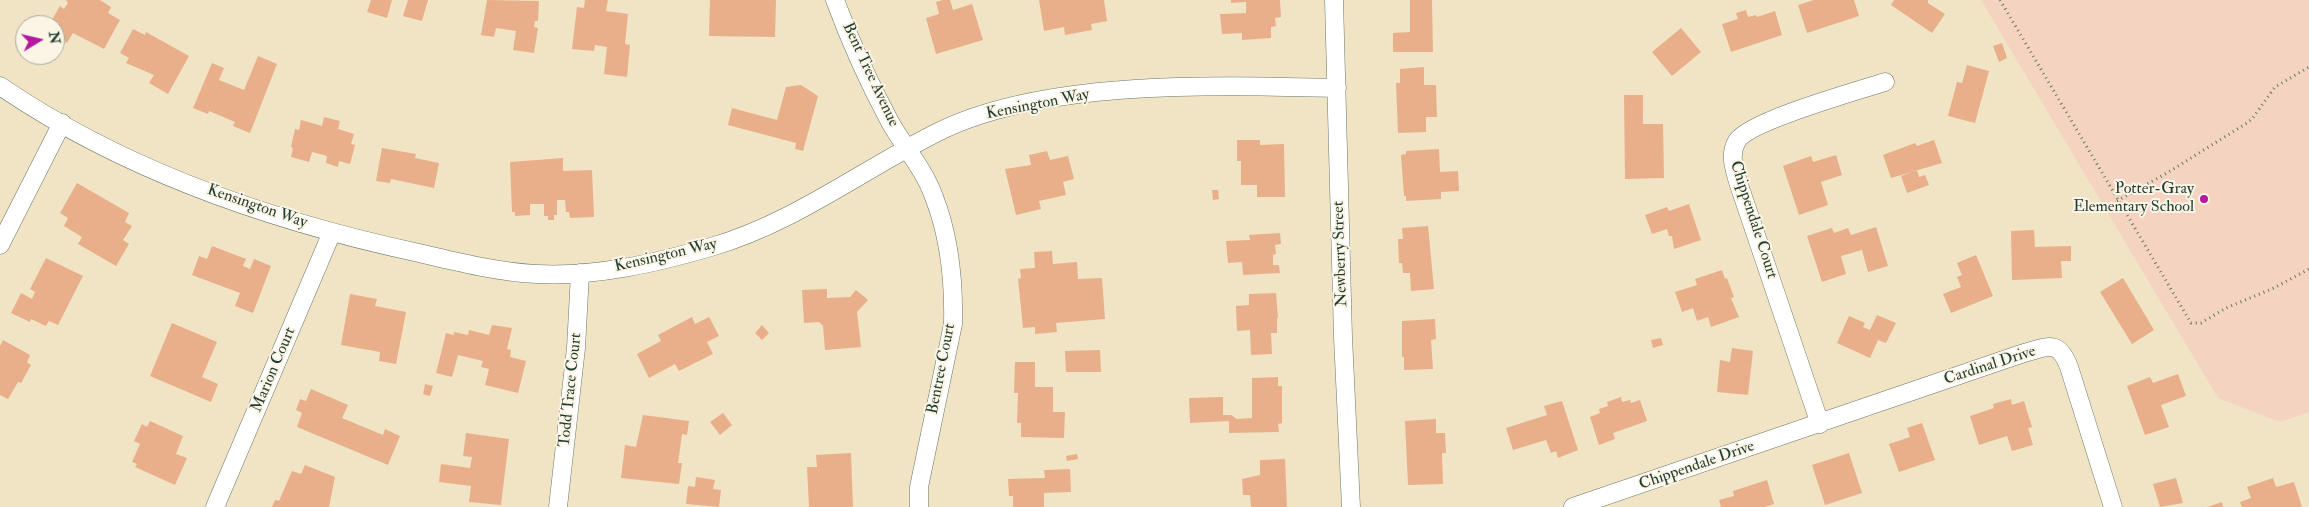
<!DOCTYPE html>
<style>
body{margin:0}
#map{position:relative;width:2309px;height:507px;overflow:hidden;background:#f0e4c5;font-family:"IM FELL Double Pica",serif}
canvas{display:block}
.north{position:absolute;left:15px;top:15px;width:50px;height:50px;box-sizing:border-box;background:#fcf5e5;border:1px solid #a4ab9e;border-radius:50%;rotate:81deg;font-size:14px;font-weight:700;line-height:20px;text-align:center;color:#1f3d34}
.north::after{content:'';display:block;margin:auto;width:18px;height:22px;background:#b5179e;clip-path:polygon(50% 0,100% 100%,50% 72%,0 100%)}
</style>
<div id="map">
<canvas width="2309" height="507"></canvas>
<div class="north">N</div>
</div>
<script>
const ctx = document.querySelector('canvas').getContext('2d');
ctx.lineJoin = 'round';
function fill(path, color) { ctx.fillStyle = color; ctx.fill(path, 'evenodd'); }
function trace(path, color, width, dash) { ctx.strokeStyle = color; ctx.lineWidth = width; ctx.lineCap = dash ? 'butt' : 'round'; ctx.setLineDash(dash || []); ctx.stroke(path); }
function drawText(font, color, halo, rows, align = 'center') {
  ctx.font = font + ' "IM FELL Double Pica",serif'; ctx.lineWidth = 4; ctx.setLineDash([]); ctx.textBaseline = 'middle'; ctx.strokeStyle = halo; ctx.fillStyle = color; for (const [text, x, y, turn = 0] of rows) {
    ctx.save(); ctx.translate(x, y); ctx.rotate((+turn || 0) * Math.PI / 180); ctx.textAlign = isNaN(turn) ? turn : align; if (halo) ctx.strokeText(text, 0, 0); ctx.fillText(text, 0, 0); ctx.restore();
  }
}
const built = new Path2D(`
 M 1981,0 L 2309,0 L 2309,412 L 2280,422 L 2218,398 Z`);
const building = new Path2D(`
 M 66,0 L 100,0 L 111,7 L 108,13 L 120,20 L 104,49 L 73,33 L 67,43 L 55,36 L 55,25 L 51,25 L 52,20 L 60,6 L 64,9 L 68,3 Z
 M 371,0 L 392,0 L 387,18 L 367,12 Z
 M 408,0 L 428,0 L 422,21 L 403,16 Z
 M 487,0 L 539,1 L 538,21 L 535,21 L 534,27 L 538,28 L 534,53 L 513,50 L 516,31 L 496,28 L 494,37 L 481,35 Z
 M 585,0 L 608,0 L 606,11 L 628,14 L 625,44 L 630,45 L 627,77 L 604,74 L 607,47 L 595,45 L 594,51 L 572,49 L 577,7 L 584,8 Z
 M 710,0 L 776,0 L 775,37 L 709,36 Z
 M 943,0 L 950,0 L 953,10 L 972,4 L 983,40 L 936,54 L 926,18 L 939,14 L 936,2 Z
 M 1039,0 L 1104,0 L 1107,21 L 1091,24 L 1092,30 L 1065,35 L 1064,27 L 1044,31 Z
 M 1231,0 L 1280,0 L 1281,17 L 1275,18 L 1276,26 L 1271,27 L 1271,38 L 1242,40 L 1242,33 L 1222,34 L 1220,14 L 1246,13 L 1246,2 L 1231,3 Z
 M 1410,0 L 1432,0 L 1433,52 L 1393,52 L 1393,33 L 1410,32 Z
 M 1814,0 L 1854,0 L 1859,16 L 1807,33 L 1798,5 Z
 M 1894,0 L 1928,0 L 1928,3 L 1945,14 L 1932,33 L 1891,5 Z
 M 1746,10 L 1748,17 L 1756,15 L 1757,17 L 1775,11 L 1782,35 L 1731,52 L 1722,24 L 1738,19 L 1736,13 Z
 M 1681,28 L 1701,52 L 1672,76 L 1652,52 Z
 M 133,29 L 145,35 L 146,32 L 189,56 L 168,94 L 149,83 L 154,75 L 126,63 L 129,58 L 120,53 Z
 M 2002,43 L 2007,58 L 1999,62 L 1993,46 Z
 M 258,56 L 277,64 L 250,133 L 233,126 L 235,122 L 209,111 L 208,114 L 193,108 L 212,63 L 224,68 L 219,80 L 244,90 Z
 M 1967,65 L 1989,71 L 1975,123 L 1948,116 L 1957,82 L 1962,83 Z
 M 1424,67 L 1424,85 L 1436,85 L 1437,117 L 1426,117 L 1426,132 L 1398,133 L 1396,83 L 1400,83 L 1400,69 Z
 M 801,85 L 818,96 L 803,151 L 795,149 L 796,143 L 728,125 L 732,108 L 777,120 L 786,87 Z
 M 1624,95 L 1643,95 L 1643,124 L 1663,124 L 1664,178 L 1625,179 Z
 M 324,117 L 340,121 L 338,129 L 354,134 L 351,144 L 355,145 L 350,164 L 339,161 L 338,167 L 326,163 L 327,156 L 312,152 L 309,162 L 291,157 L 293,148 L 291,147 L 295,129 L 299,130 L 301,120 L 322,126 Z
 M 1237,140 L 1260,140 L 1260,145 L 1284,144 L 1285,197 L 1257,197 L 1257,185 L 1241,185 L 1241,161 L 1237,161 Z
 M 1934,140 L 1942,163 L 1891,178 L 1883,155 L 1915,143 L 1917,146 Z
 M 382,148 L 416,154 L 415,158 L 439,163 L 434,188 L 391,179 L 390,183 L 376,181 Z
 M 1439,149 L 1440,172 L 1458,171 L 1459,191 L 1441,192 L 1441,199 L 1406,201 L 1406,196 L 1404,196 L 1401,155 L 1406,154 L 1406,151 Z
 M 1047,151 L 1050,160 L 1068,156 L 1074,179 L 1063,182 L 1066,195 L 1039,201 L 1041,209 L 1016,215 L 1005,169 L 1031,165 L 1029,155 Z
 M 1836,155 L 1842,175 L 1821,182 L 1828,205 L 1799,215 L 1783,166 L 1811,156 L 1813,162 Z
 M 563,158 L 563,171 L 592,170 L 594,217 L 570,218 L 569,212 L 566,212 L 565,200 L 557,200 L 557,215 L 554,215 L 554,220 L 548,220 L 548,216 L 544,216 L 544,204 L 530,204 L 530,215 L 515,216 L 515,212 L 512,212 L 510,162 Z
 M 1917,170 L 1919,177 L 1925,175 L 1929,185 L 1907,193 L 1901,176 Z
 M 77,183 L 129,213 L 125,222 L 132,226 L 123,240 L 129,244 L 116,266 L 78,244 L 82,237 L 64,226 L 68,218 L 60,213 Z
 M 1212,190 L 1218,190 L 1219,199 L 1213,200 Z
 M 1689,204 L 1701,240 L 1674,249 L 1672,236 L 1669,236 L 1667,229 L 1652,234 L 1645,215 L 1667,207 L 1669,211 Z
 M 1428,226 L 1434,289 L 1411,291 L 1410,273 L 1403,273 L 1402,263 L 1399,263 L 1398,239 L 1403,239 L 1402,228 Z
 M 1876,227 L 1888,266 L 1868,272 L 1862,250 L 1841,256 L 1846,274 L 1822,282 L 1807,236 L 1832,228 L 1834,233 L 1848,228 L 1851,235 Z
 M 2034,230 L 2035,247 L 2071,246 L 2071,261 L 2061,261 L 2062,278 L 2012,280 L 2011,231 Z
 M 1280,233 L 1281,244 L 1275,245 L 1276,254 L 1273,255 L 1273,265 L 1279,265 L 1280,273 L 1243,275 L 1242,262 L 1228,263 L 1226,241 L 1250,240 L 1249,235 Z
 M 212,246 L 246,259 L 243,266 L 250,269 L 254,259 L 271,266 L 253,313 L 235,306 L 240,293 L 192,275 L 199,256 L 207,259 Z
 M 1052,251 L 1053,264 L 1077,262 L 1078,279 L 1102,278 L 1105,319 L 1056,323 L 1057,332 L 1035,334 L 1035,327 L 1023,328 L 1018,279 L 1021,278 L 1020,269 L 1035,268 L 1034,252 Z
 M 1976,255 L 1993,296 L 1951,313 L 1943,294 L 1961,287 L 1957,277 L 1962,275 L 1957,263 Z
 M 46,258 L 83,276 L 58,325 L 49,321 L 46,326 L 31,319 L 30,322 L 11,313 L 21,293 L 32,299 L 35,292 L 30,289 Z
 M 1722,270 L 1725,279 L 1727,278 L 1734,297 L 1731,298 L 1739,317 L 1711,327 L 1708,317 L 1697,321 L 1693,308 L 1682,312 L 1675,292 L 1697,285 L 1695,279 Z
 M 2123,278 L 2154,330 L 2132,344 L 2100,292 Z
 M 827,289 L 827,298 L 850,297 L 856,290 L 868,300 L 857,312 L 861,347 L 825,350 L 823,326 L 819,322 L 804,323 L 802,290 Z
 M 1276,293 L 1278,318 L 1277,318 L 1277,333 L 1271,333 L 1272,354 L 1251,355 L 1250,330 L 1237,331 L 1236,306 L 1249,305 L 1249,294 Z
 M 350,294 L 377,299 L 375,306 L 406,312 L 396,364 L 379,361 L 380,352 L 341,345 Z
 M 1877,315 L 1896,323 L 1886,343 L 1878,340 L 1870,358 L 1837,343 L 1849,316 L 1865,323 L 1863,327 L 1870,330 Z
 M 692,317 L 695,324 L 709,317 L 719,336 L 707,342 L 713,354 L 679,371 L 675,364 L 649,378 L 637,354 L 661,341 L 658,335 Z
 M 1435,319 L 1436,339 L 1431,340 L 1433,369 L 1404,370 L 1404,357 L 1402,357 L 1402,321 Z
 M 172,323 L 217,342 L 202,377 L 218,384 L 211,402 L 150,376 Z
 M 492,325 L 512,328 L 507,349 L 511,350 L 510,357 L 526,361 L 518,393 L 485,385 L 489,369 L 481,367 L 483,361 L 458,355 L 452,377 L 436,373 L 446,333 L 454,335 L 454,332 L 468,335 L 469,330 L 489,335 Z
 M 762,325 L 769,333 L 762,340 L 755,333 Z
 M 1661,338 L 1663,345 L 1653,348 L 1651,340 Z
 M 3,340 L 30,355 L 27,362 L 31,365 L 21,383 L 18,382 L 8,399 L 0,395 L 0,346 Z
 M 1732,348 L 1753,351 L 1748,395 L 1717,392 L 1720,360 L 1730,362 Z
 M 1100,350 L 1101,372 L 1066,372 L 1065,351 Z
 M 1015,362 L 1035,362 L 1035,387 L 1053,387 L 1053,412 L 1065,412 L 1064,438 L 1021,437 L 1021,423 L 1017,423 L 1018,393 L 1014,393 Z
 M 2178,374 L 2186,396 L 2161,405 L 2169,427 L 2145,435 L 2127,386 L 2150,377 L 2153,383 Z
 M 1278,377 L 1278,386 L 1282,386 L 1282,423 L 1278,424 L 1279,432 L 1229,433 L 1229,421 L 1190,423 L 1189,398 L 1223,397 L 1223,415 L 1231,415 L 1237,419 L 1252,418 L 1252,378 Z
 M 425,384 L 433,386 L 430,396 L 423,394 Z
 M 311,389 L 348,405 L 342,418 L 383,435 L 385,429 L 400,436 L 388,465 L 297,427 L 302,413 L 296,410 L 300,399 L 306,401 Z
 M 1621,397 L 1622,402 L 1630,400 L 1631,403 L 1640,400 L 1647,421 L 1613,433 L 1615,439 L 1599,445 L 1590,417 L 1600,413 L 1599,409 L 1608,406 L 1607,402 Z
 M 2011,399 L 2012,405 L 2024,401 L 2032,427 L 2028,428 L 2033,445 L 2012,451 L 2007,436 L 1979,445 L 1970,416 L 1994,408 L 1993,404 Z
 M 1562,401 L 1578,450 L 1558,458 L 1556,451 L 1551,453 L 1546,440 L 1513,450 L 1506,428 L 1547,415 L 1544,406 Z
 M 723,413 L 732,425 L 720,435 L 710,422 Z
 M 643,415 L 689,421 L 687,435 L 682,434 L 678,463 L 682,463 L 679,484 L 621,478 L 625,445 L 636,447 Z
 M 1436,419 L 1436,433 L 1445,433 L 1446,453 L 1442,453 L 1443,484 L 1408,485 L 1405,421 Z
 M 150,421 L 183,436 L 176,454 L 187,458 L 175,485 L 135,467 L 137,464 L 132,462 L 140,444 L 134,441 L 142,424 L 147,427 Z
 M 1922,423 L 1935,460 L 1899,472 L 1889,444 L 1910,437 L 1907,428 Z
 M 466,433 L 509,439 L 501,505 L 469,502 L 471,486 L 439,482 L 441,464 L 470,468 L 472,457 L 463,456 Z
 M 851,453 L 853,507 L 809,507 L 807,467 L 817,467 L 816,455 Z
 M 1849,453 L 1862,493 L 1825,505 L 1812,465 Z
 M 1077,454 L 1078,459 L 1067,461 L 1066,456 Z
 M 1285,459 L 1287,507 L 1251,507 L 1250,495 L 1243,495 L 1242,479 L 1260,475 L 1260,460 Z
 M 305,465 L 335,477 L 329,507 L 272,507 L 275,500 L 279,501 L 292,471 L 301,474 Z
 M 1070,469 L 1071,492 L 1044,493 L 1044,507 L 1013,507 L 1013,496 L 1009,496 L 1008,479 L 1045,478 L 1044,470 Z
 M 696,477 L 715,480 L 713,489 L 721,490 L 719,507 L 686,504 L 688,486 L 695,487 Z
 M 2176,478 L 2183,503 L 2160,507 L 2153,484 Z
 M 2273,478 L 2276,487 L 2294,482 L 2302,507 L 2242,507 L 2240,502 L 2251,498 L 2247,487 Z
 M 1767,480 L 1774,504 L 1765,507 L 1721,507 L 1719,500 L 1734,496 L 1733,491 Z
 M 2222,502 L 2223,507 L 2207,507 Z`);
const path = new Path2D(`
 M 2000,0 L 2191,323 L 2201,323 L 2226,308 L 2274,288 L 2309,269
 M 2117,201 L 2167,173 L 2247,123 L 2252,119 L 2275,87 L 2309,67`);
const minor = new Path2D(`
 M 835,0 C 850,41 869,83 890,122 C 904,147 924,169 934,197 C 950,238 954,281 953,324 L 919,487 L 919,507
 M 1334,0 L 1343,337 L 1351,507
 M 0,86 C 123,170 274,222 419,253 C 457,262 498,272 537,274 C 596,277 656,263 711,247 C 794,223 862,170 938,132 C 1044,79 1220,85 1337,88
 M 0,245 L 62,123
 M 1820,424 L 1738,182 C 1734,168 1729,154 1737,141 C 1749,121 1857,91 1885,82
 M 215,507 L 332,232
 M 558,507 L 576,348 L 580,273
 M 1573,507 L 2021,354 C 2047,347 2058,338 2069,367 L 2113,507`);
const markers = [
 [2204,199,5,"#b5179e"]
];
const streetNames = [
 ["Bent Tree Avenue",870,75,65],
 ["Kensington Way",1038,105,-11],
 ["Kensington Way",257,207,19],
 ["Chippendale Court",1753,220,72],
 ["Newberry Street",1341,254,-92],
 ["Kensington Way",666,256,-13],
 ["Cardinal Drive",1990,366,-18],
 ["Bentree Court",942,369,-79],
 ["Marion Court",274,370,-67],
 ["Todd Trace Court",571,390,-84],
 ["Chippendale Drive",1697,466,-19]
];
const poiNames = [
 ["Potter-Gray",2194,190],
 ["Elementary School",2194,208]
];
fill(built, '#f4d3c0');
fill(building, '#e9af8a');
trace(minor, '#687767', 19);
trace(path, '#687767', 3, [1, 4]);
trace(minor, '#fff', 18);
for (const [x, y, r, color] of markers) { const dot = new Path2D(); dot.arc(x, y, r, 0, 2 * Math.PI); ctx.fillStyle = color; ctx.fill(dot); trace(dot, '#fcf5e5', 2); }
drawText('16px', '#1f3d34', '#fcf5e5', streetNames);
drawText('16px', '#1f3d34', '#fcf5e5', poiNames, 'right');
</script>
